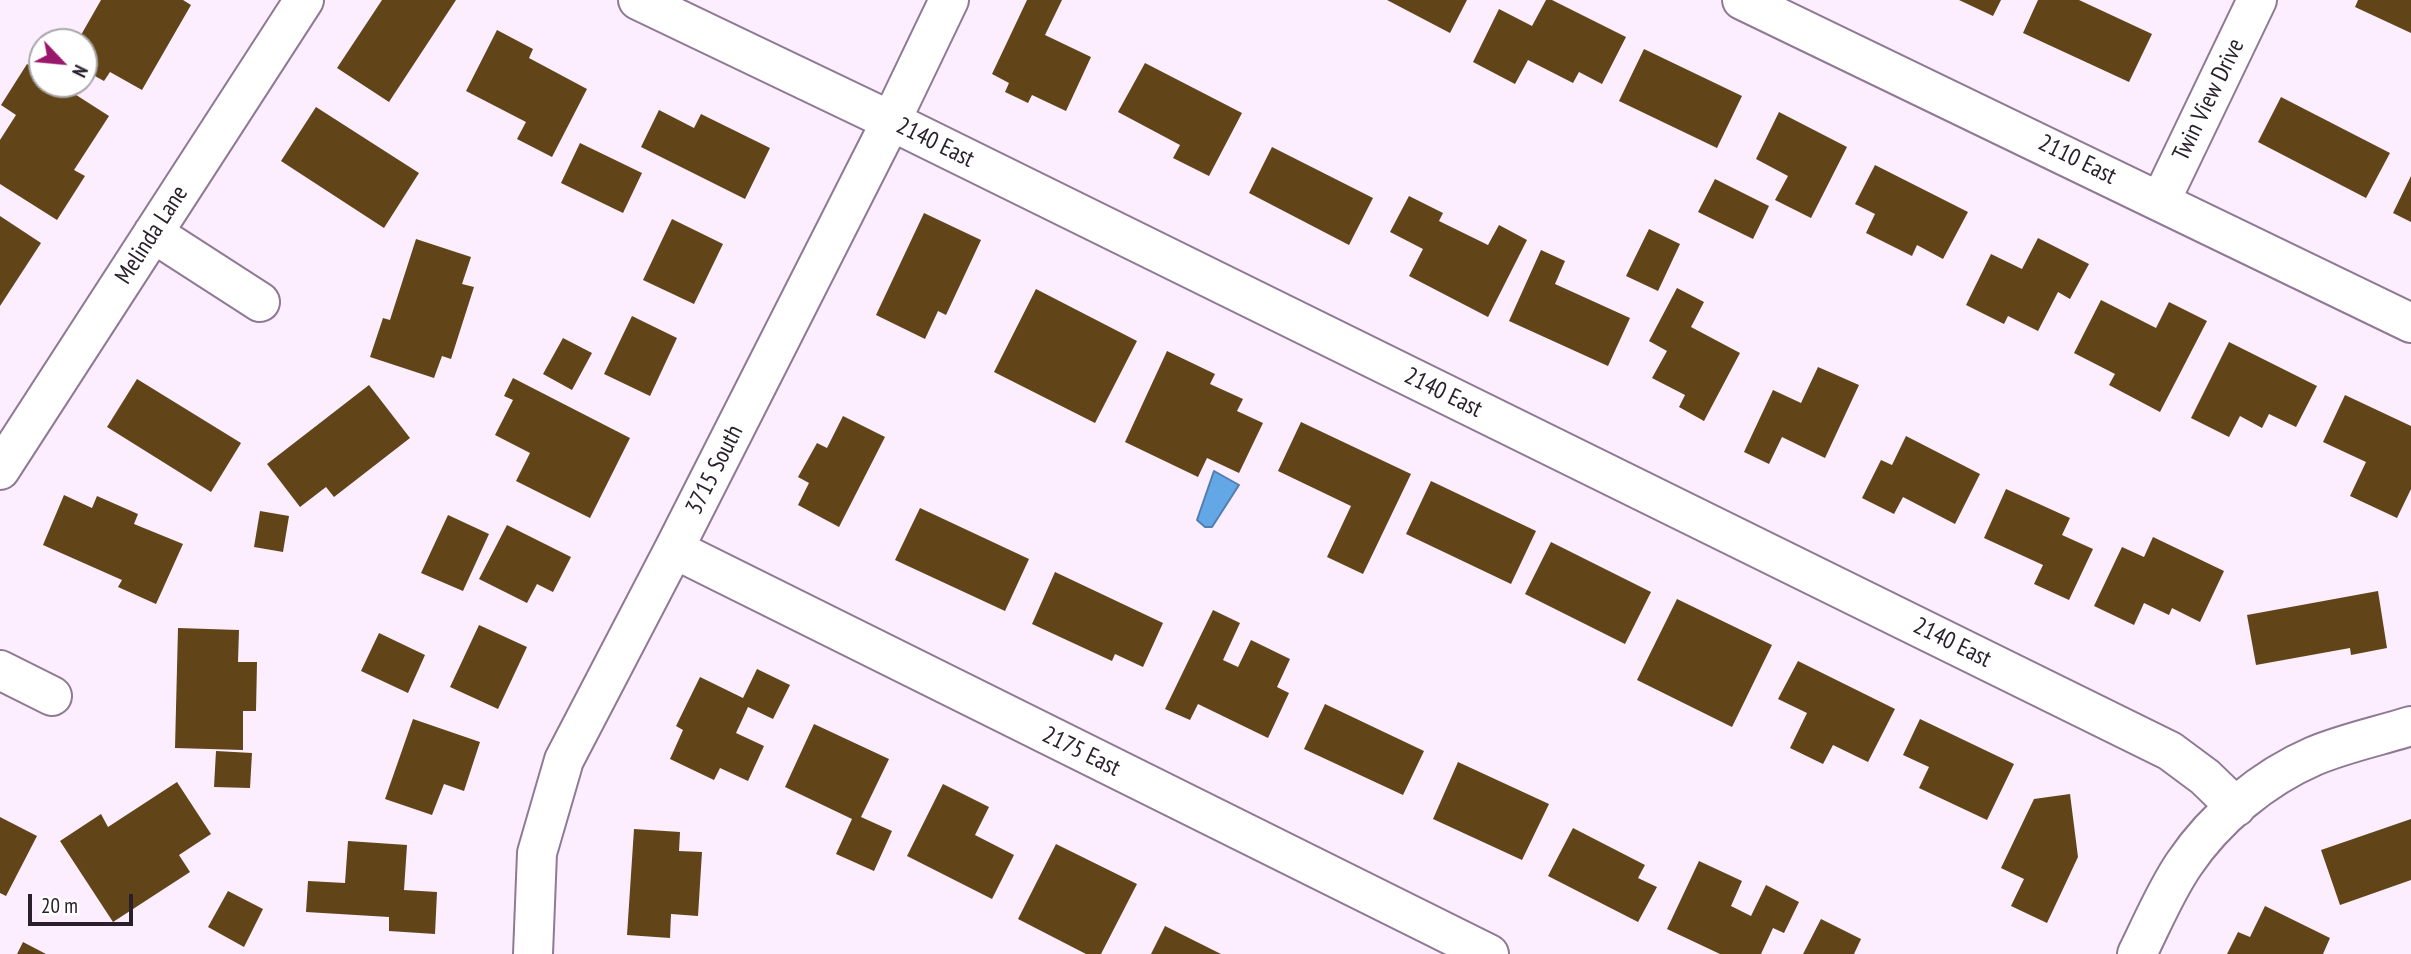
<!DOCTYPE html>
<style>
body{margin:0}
#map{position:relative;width:2411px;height:954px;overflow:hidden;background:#fcedff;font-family:"PT Sans Narrow",sans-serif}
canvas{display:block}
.north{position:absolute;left:28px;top:28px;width:70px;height:70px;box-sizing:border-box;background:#fff;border:2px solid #a9a6aa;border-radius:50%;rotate:116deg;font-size:19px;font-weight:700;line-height:28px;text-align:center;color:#29202b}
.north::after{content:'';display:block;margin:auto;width:24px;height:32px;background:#9a186c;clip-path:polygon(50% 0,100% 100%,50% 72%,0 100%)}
.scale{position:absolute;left:28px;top:894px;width:105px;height:32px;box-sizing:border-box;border:4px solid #29202b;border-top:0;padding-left:9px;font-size:21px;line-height:24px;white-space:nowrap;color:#29202b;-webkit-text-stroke:5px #fff;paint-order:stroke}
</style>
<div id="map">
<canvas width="2411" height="954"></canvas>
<div class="north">N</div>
<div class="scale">20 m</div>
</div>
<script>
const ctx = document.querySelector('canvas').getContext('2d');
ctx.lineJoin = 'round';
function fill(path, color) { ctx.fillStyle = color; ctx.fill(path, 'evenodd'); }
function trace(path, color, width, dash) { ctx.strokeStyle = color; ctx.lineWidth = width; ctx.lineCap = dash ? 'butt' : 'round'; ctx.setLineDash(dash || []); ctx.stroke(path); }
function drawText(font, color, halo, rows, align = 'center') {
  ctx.font = font + ' "PT Sans Narrow",sans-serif'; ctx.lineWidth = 7; ctx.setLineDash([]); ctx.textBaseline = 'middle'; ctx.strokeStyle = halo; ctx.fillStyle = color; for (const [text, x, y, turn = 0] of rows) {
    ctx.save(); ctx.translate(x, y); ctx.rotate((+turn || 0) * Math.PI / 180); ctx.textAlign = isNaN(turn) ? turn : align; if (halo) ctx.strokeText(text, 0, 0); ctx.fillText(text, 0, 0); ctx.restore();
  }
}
const water = new Path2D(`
 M 1214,471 L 1239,485 L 1212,527 L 1205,527 L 1197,520 Z`);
const building = new Path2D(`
 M 101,0 L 183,0 L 191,5 L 142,90 L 110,72 L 104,81 L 84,70 L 84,42 L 77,42 Z
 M 382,0 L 456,0 L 389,102 L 337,68 Z
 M 1027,0 L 1062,0 L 1045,35 L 1091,57 L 1066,111 L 1032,95 L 1028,103 L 1005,92 L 1009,83 L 992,74 Z
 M 1387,0 L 1467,0 L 1450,33 Z
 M 1546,0 L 1552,0 L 1626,37 L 1602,84 L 1579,72 L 1573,83 L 1528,60 L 1515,84 L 1473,62 L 1499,9 L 1532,26 Z
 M 1959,0 L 2001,0 L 1993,16 Z
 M 2038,0 L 2079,0 L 2152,34 L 2129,82 L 2023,33 Z
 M 2358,0 L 2411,0 L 2411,33 L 2355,7 Z
 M 497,30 L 533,49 L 529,58 L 587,89 L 552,157 L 517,139 L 526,122 L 466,91 Z
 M 1644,49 L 1742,96 L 1717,148 L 1619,101 Z
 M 1145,63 L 1242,113 L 1209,176 L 1173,158 L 1180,145 L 1118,112 Z
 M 27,64 L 42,73 L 42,84 L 59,84 L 109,116 L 74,170 L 85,176 L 57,220 L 0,184 L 0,140 L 16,115 L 1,105 Z
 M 2281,97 L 2390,153 L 2366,198 L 2258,142 Z
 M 316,107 L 419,173 L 384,228 L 281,161 Z
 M 659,110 L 694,128 L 701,114 L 770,148 L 745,199 L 641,147 Z
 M 1779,112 L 1847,147 L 1811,218 L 1775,200 L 1788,176 L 1756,159 Z
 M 580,143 L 642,173 L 623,213 L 561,183 Z
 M 1272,147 L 1373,198 L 1349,245 L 1249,193 Z
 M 1875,165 L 1968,212 L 1943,259 L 1917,245 L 1912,256 L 1866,233 L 1875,214 L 1855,204 Z
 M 2411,176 L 2411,222 L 2393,213 Z
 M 1715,179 L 1769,206 L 1753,239 L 1698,212 Z
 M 1409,196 L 1443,213 L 1439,221 L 1488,245 L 1499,225 L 1527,240 L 1488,317 L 1409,276 L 1423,249 L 1390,232 Z
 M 924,213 L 981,240 L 946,315 L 938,311 L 925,339 L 876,315 Z
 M 0,216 L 41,243 L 0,306 Z
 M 672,219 L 723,244 L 694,304 L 643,280 Z
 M 1649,229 L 1680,244 L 1658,291 L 1626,276 Z
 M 2038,238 L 2089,264 L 2070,299 L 2058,292 L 2038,331 L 2008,316 L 2004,324 L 1966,305 L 1991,254 L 2022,269 Z
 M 416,239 L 471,257 L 462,284 L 474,287 L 451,359 L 442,356 L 434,378 L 370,357 L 383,318 L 390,320 Z
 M 1541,250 L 1565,261 L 1555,284 L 1630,318 L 1608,366 L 1509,321 Z
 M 1677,288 L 1704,302 L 1691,327 L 1740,353 L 1704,421 L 1679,407 L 1685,395 L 1652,378 L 1667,351 L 1649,341 Z
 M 1036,289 L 1137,341 L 1095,423 L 994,372 Z
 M 2101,300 L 2156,328 L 2169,302 L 2207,321 L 2160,412 L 2109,385 L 2115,374 L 2074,353 Z
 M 632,316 L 677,338 L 650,396 L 604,374 Z
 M 563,338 L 592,353 L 572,390 L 543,374 Z
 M 2229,342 L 2317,386 L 2296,427 L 2269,414 L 2262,428 L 2240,416 L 2229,437 L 2191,418 Z
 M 1167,351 L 1215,374 L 1210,384 L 1243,399 L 1237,411 L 1263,423 L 1239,473 L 1207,458 L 1198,477 L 1125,442 Z
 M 1818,367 L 1859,385 L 1825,458 L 1782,437 L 1769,464 L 1744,452 L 1773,390 L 1801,403 Z
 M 513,378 L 630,438 L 590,518 L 516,481 L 530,453 L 495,435 L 513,400 L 504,396 Z
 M 137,379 L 241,443 L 211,492 L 107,427 Z
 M 369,385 L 410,438 L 334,497 L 326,487 L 300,507 L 267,464 Z
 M 2345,395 L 2411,426 L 2411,489 L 2397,518 L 2350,496 L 2366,462 L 2323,442 Z
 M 843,416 L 885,437 L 839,527 L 798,505 L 809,483 L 798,477 L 817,443 L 827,448 Z
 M 1301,422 L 1411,474 L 1363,574 L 1327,557 L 1351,506 L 1278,471 Z
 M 1906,436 L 1980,474 L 1955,524 L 1903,497 L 1894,514 L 1862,498 L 1881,460 L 1892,465 Z
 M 1431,481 L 1536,531 L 1511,584 L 1406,534 Z
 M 2006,489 L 2070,518 L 2062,535 L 2093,549 L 2069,600 L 2034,584 L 2043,565 L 1984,538 Z
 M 64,495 L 92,508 L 97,496 L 138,514 L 134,524 L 183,544 L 156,604 L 118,587 L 122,580 L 43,545 Z
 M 920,508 L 1029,559 L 1005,611 L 895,560 Z
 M 260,511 L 289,516 L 283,552 L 254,547 Z
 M 448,515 L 489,534 L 463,591 L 421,573 Z
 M 507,525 L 571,557 L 553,592 L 537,584 L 527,603 L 479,579 Z
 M 2153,537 L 2224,571 L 2200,622 L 2172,608 L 2169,615 L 2144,603 L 2134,625 L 2094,606 L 2122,547 L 2144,557 Z
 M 1551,542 L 1651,592 L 1625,644 L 1525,594 Z
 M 1055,572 L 1163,623 L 1143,667 L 1115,654 L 1112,661 L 1032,624 Z
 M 2378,591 L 2387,648 L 2351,655 L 2350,648 L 2256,665 L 2247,615 Z
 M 1677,599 L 1772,645 L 1732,727 L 1637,680 Z
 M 1213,610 L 1240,623 L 1223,660 L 1238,667 L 1251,640 L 1290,659 L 1277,687 L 1289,693 L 1268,738 L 1198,704 L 1190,720 L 1165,709 Z
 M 479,625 L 527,647 L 498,709 L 450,687 Z
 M 178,628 L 239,630 L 238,662 L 257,662 L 256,711 L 243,711 L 243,750 L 175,748 Z
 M 379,633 L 425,655 L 408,693 L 361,671 Z
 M 1798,661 L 1895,709 L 1868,762 L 1833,745 L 1823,764 L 1790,748 L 1807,713 L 1778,699 Z
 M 757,669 L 790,685 L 773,719 L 748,707 L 736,733 L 764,746 L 748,781 L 720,768 L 714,780 L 670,759 L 683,730 L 676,726 L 700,677 L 743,698 Z
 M 1325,704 L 1424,751 L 1403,795 L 1304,749 Z
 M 413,719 L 480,742 L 464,791 L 444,784 L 432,815 L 385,799 Z
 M 1920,719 L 2014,764 L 1987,820 L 1919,788 L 1929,767 L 1903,755 Z
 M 814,724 L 889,759 L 861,817 L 892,831 L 874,871 L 836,854 L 852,819 L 785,787 Z
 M 216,751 L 252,753 L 250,788 L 214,787 Z
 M 1458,762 L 1549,804 L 1522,860 L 1433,819 Z
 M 177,782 L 211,834 L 179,855 L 190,872 L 113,922 L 60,841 L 101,814 L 108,827 Z
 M 943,784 L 989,807 L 975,835 L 1014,855 L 992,899 L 907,856 Z
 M 2070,794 L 2078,857 L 2047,923 L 2011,906 L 2024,879 L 2001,868 L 2034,799 Z
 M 0,817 L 37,836 L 6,896 L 0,893 Z
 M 2411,819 L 2411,880 L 2340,905 L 2321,850 Z
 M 1573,828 L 1645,865 L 1638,878 L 1657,887 L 1638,922 L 1548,876 Z
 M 634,829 L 680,832 L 679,851 L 702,852 L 698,916 L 671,914 L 670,938 L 627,935 Z
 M 348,841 L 407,845 L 404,890 L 437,892 L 435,934 L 389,931 L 389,917 L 306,912 L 308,881 L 345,883 Z
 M 1056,844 L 1137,884 L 1101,954 L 1086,954 L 1018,919 Z
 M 1699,861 L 1742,881 L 1731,906 L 1751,916 L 1766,885 L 1799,902 L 1784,933 L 1773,928 L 1761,954 L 1720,954 L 1667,929 Z
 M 228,891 L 263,909 L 244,947 L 208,927 Z
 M 2265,906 L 2330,938 L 2323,954 L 2227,954 L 2238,932 L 2250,937 Z
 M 1821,919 L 1861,939 L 1854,954 L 1803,954 Z
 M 1165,926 L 1221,954 L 1151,954 Z
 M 23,942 L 46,954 L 17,954 Z`);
const minor = new Path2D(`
 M 638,0 L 891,121 L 2170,751 L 2205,777 L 2236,807
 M 1742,0 L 2411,323
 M 2161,200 L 2257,0
 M 153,233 L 260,302
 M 0,470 L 304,0
 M 674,549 L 1489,954
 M 0,670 L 52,696
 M 533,954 L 537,853 L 564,760 L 674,549 L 891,121 L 949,0
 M 2137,954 C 2152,924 2165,892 2184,864 C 2215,818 2263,778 2314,756 C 2345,743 2379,736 2411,726`);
const streetNames = [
 ["Twin View Drive",2209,100,-64],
 ["2140 East",935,143,26],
 ["2110 East",2077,160,26],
 ["Melinda Lane",152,235,-57],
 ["2140 East",1443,393,26],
 ["3715 South",715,470,-63],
 ["2140 East",1952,643,26],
 ["2175 East",1081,752,26]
];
fill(water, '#64a7e7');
trace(water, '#527eaf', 2);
fill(building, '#614519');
trace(minor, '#8f7994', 42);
trace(minor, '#fff', 38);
drawText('24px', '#29202b', '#fff', streetNames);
</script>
